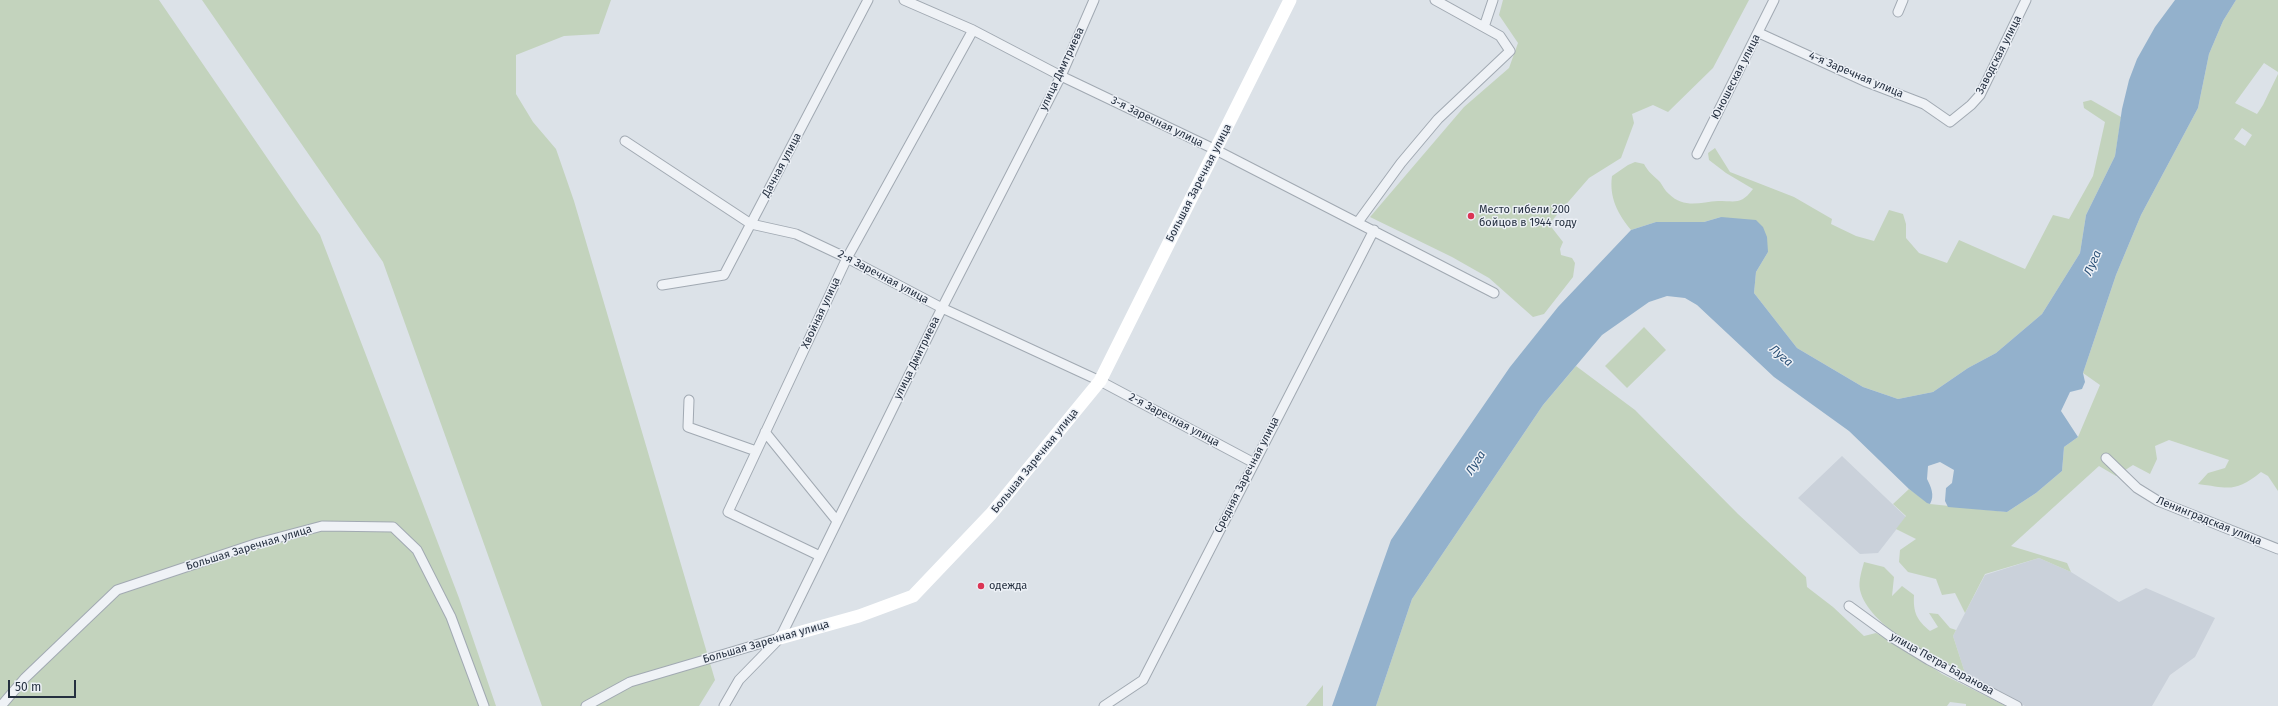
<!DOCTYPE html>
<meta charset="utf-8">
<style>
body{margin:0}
#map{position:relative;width:2278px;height:706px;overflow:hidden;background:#dce2e8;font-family:"Fira Sans",sans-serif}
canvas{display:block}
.scale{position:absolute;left:8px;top:680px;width:68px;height:18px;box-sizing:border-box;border:2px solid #253040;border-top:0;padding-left:5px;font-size:12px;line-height:14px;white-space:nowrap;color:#253040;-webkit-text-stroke:3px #ecf0f6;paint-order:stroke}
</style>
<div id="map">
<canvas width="2278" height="706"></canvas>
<div class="scale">50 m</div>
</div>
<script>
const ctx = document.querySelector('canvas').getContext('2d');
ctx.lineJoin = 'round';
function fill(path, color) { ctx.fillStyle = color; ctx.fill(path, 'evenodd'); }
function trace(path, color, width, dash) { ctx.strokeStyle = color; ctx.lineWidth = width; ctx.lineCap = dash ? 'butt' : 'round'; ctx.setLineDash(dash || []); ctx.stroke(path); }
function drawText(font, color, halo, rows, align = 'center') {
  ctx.font = font + ' "Fira Sans",sans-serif'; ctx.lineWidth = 3; ctx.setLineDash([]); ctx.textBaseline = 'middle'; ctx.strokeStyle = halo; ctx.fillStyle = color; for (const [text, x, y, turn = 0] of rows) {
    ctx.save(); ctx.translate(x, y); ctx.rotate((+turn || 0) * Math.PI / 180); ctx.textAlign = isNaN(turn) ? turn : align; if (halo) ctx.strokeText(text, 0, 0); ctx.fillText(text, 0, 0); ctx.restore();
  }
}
const built = new Path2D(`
 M 1842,456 L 1906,517 L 1878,553 L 1860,554 L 1798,498 Z
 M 2039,558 L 2071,572 L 2119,602 L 2146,588 L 2215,618 L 2195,657 L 2170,675 L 2152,706 L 2025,706 L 1966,676 L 1953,636 L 1985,575 Z`);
const green = new Path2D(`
 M 0,0 L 159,0 L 320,235 L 459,598 L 496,706 L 0,706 Z
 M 202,0 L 611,0 L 599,34 L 564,36 L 516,55 L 516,94 L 533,122 L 556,149 L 574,201 L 715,680 L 699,706 L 542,706 L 383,262 Z
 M 1503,0 L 1749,0 L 1713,68 L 1668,112 L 1653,105 L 1632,114 L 1634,123 L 1621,158 L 1589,178 L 1549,224 L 1563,242 L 1560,249 L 1561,255 L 1572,258 L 1575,263 L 1573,277 L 1544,314 L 1533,317 L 1489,278 L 1452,257 L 1370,217 L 1464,107 L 1509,68 L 1518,43 L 1499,15 Z
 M 2236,0 L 2278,0 L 2278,72 L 2264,63 L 2235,103 L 2257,114 L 2263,105 L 2278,74 L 2278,491 L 2268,476 L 2261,472 C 2235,493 2229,488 2198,484 L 2208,473 L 2225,468 L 2229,460 L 2169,440 L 2155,446 L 2157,459 L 2150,474 L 2133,465 L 2116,476 L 2099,466 L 2011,546 L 2067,563 L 2071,572 L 2039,558 L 1985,574 L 1965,613 L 1955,593 L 1942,595 L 1936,579 L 1908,572 L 1899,562 L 1900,550 L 1916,539 L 1896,529 L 1906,516 L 1893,504 L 1909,489 L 1930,504 L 2007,512 L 2036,493 L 2062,471 L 2064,447 L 2078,437 L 2100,385 L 2083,373 L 2116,275 L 2141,215 L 2198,108 L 2209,54 L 2223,21 ZM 2242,128 L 2252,135 L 2245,146 L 2234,139 Z
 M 2091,100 L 2121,117 L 2115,156 L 2086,215 L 2080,253 L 2042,314 L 1996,353 L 1968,368 L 1933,392 L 1898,399 L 1863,387 L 1797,348 L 1754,293 L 1756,272 L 1768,252 L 1721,217 L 1704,222 L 1656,222 L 1631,230 C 1618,214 1609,198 1612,176 L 1628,165 L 1635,162 L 1644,164 C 1648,172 1654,176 1660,182 C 1663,186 1665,191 1669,194 C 1684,209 1701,202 1718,201 C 1736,201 1741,205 1753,189 L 1726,173 L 1709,160 L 1708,153 L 1715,148 L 1730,172 L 1794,197 L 1832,219 L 1831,224 L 1856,236 L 1874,241 L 1889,210 L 1903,214 L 1906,224 L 1906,238 L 1919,253 L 1947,263 L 1959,240 L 2025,269 L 2053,215 L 2069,219 L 2093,176 L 2105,122 L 2084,108 L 2083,102 Z
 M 1644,327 L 1666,350 L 1627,388 L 1605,366 Z
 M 1576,366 L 1635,410 L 1738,514 L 1806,577 L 1807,587 L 1833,607 L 1864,636 L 1876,633 L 1907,650 L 1942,674 L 2006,706 L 1966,706 L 1966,704 L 1950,702 L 1947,706 L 1376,706 L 1412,599 L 1543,405 Z
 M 1864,562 L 1884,567 L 1894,577 L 1892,596 L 1902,586 L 1914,595 C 1913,613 1917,620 1930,631 L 1938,627 L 1929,613 L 1938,614 L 1950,628 L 1956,630 L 1953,636 L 1966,676 C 1935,659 1868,626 1860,590 C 1858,581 1862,570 1864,562 Z
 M 1323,685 L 1323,706 L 1306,706 Z`);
const water = new Path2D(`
 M 2175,0 L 2236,0 L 2223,21 L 2209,54 L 2198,108 L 2141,215 L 2116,275 L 2083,373 L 2085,382 L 2082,389 L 2070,392 L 2061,411 L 2078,437 L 2064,447 L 2062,471 L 2036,493 L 2007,512 L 1948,507 L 1945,501 L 1946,488 L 1952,483 L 1954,470 L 1940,462 L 1928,466 L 1927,479 C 1931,487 1935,495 1930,504 L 1927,503 L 1909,489 L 1849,431 L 1774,377 L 1697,305 L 1685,298 L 1667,296 L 1649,302 L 1602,335 L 1543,405 L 1412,599 L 1376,706 L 1332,706 L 1391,540 L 1510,367 L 1558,307 L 1631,230 L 1656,222 L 1704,222 L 1721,217 L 1756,220 L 1763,227 L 1767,237 L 1768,252 L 1756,272 L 1754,293 L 1797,348 L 1863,387 L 1898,399 L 1933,392 L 1968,368 L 1996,353 L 2042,314 L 2080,253 L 2086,215 L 2115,156 L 2122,109 L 2129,80 L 2137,59 L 2155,27 Z`);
const street = new Path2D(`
 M 904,0 L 973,30 L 1061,76 L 1216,150 L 1494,293
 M 1898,12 L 1903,0
 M 1484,27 L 1493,0
 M 1759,33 L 1864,81 L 1924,104 L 1950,122 L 1971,105 L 1980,95 L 2026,0
 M 625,141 L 751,224 L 796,234 L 847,258 L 942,308 L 1100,381 L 1254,463
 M 1697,154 L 1774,0
 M 1358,222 L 1401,163 L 1438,119 L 1510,51 L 1500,36 L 1435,0
 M 662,285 L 724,275 L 868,0
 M 689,400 L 688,427 L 756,451
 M 765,432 L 837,521
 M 2106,458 L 2137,488 L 2158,501 L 2278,549
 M 820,556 L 728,512 L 847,258 L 973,30
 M 1849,606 L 1893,638 L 1929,660 L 2017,706
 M 1,706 L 25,678 L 117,590 L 258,543 L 322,526 L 393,527 L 417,550 L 451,617 L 484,706
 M 586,706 L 630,682 L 779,638
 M 724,706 L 739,680 L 780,638 L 942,308 L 1061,76 L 1094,0
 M 1104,706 L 1143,680 L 1374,230`);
const secondary = new Path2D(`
 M 780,638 L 859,616 L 913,596 L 991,514 L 1100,381 L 1290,0`);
const markers = [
 [1471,216,4,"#db3454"],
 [981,586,4,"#db3454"]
];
const streetNames = [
 ["Заводская улица",1999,55,-63],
 ["улица Дмитриева",1062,69,-65],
 ["4-я Заречная улица",1856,75,23],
 ["Юношеская улица",1736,77,-63],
 ["3-я Заречная улица",1157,122,26],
 ["Дачная улица",782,165,-62],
 ["Большая Заречная улица",1199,183,-63],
 ["2-я Заречная улица",883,277,28],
 ["Хвойная улица",821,313,-65],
 ["улица Дмитриева",917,358,-64],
 ["2-я Заречная улица",1174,420,28],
 ["Большая Заречная улица",1035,461,-51],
 ["Средняя Заречная улица",1247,475,-63],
 ["Ленинградская улица",2209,521,22],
 ["Большая Заречная улица",249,548,-17],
 ["Большая Заречная улица",766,642,-16],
 ["улица Петра Баранова",1942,664,29]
];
const poiNames = [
 ["Место гибели 200",1479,210],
 ["бойцов в 1944 году",1479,223],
 ["одежда",989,586]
];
const waterNames = [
 ["Луга",2093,263,-66],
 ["Луга",1781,356,41],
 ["Луга",1476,463,-57]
];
fill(built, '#cad1da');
fill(green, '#c3d3bd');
fill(water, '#93b1cc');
trace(street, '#a1a9b2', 11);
trace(street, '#eff2f6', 9);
trace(secondary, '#fff', 13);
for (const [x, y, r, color] of markers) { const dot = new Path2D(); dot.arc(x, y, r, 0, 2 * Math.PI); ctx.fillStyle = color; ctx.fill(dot); trace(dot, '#ecf0f6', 1.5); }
drawText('11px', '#253040', '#ecf0f6', streetNames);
drawText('11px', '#253040', '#ecf0f6', poiNames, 'left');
drawText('italic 12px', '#2b5177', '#ecf0f6', waterNames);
</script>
